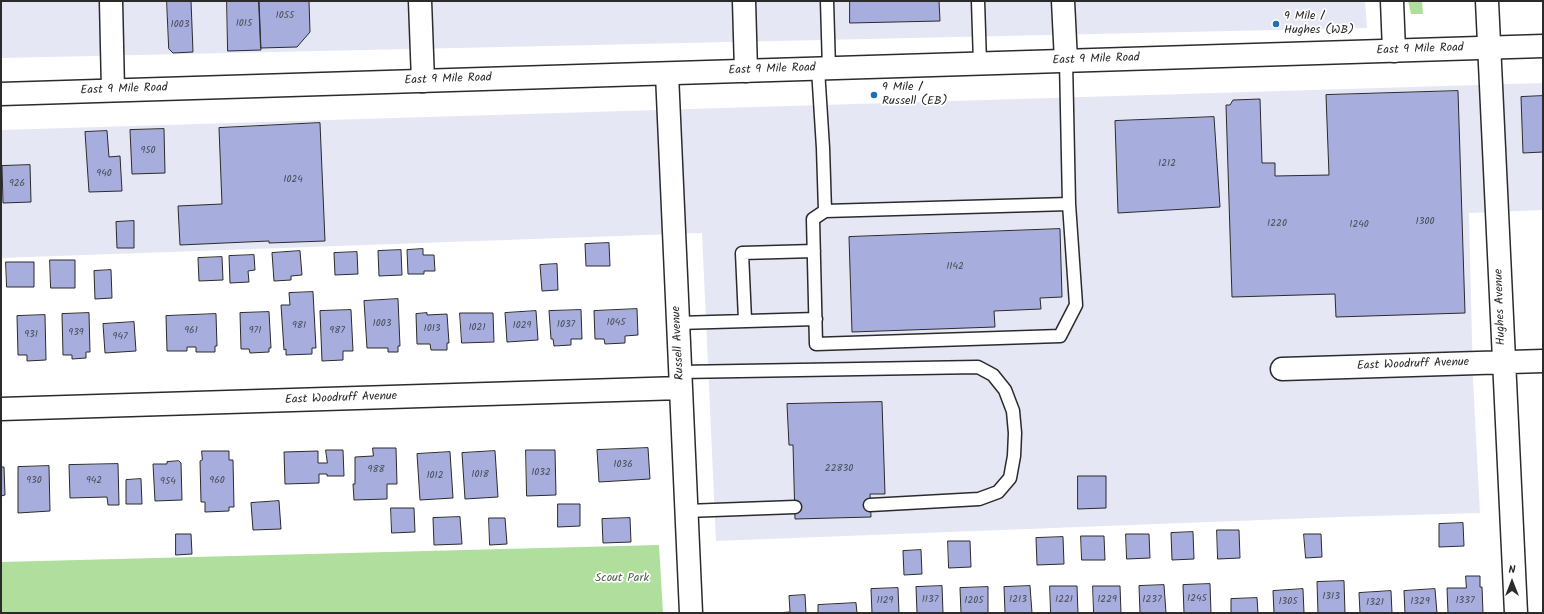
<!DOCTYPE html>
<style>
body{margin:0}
#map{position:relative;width:1544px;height:614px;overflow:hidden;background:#fff;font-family:Kalam,sans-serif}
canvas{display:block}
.frame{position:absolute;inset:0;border:2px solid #2b2b2b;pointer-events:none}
.north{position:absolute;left:1492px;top:562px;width:40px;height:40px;-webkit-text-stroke:3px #fff;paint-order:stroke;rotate:0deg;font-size:11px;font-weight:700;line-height:16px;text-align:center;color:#2b2b2b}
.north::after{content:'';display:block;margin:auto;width:14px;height:18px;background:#2b2b2b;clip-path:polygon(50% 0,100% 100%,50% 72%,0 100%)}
</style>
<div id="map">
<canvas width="1544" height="614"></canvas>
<div class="frame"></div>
<div class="north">N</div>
</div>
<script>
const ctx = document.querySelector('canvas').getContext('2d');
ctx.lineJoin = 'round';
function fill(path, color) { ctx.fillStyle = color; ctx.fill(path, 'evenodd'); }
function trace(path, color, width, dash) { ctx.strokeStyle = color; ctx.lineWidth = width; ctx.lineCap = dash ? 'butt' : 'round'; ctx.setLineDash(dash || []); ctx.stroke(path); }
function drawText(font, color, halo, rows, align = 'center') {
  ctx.font = font + ' Kalam,sans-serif'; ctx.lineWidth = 3.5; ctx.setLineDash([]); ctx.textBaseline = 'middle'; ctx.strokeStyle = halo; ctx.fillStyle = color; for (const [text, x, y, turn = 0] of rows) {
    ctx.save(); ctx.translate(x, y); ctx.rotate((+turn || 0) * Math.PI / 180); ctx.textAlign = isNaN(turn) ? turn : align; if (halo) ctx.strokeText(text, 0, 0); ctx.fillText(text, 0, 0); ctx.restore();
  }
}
const built = new Path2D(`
 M 1,1 L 1365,1 L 1367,28 L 1,58 Z
 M 1543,83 L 1543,210 L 1469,213 L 1473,380 L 1480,513 L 1339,517 L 716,541 L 702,233 L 1,258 L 1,130 Z`);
const green = new Path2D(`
 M 1408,1 L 1422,1 L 1423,14 L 1411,14 Z
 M 659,545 L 663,613 L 1,613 L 1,562 Z`);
const building = new Path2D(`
 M 167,1 L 191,1 L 193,52 L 173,53 L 169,49 Z
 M 227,1 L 259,1 L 261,50 L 228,51 Z
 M 259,1 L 309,1 L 310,32 L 297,47 L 261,48 Z
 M 850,1 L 939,1 L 940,21 L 850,23 Z
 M 1458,91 L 1465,313 L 1336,317 L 1335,294 L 1232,297 L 1226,105 L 1230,105 L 1233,100 L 1260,99 L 1262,163 L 1275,163 L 1275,176 L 1329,175 L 1326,95 Z
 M 1543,96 L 1543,152 L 1523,153 L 1521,97 Z
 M 1214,117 L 1220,207 L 1118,213 L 1115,121 Z
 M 320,123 L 325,241 L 269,243 L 269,241 L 180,245 L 178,206 L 222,204 L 219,128 Z
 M 164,129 L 165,173 L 132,174 L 130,130 Z
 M 107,131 L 109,157 L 120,156 L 122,191 L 89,192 L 85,132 Z
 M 30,165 L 31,202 L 3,203 L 2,166 Z
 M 134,221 L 134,248 L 117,248 L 116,222 Z
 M 1060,229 L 1062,297 L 1040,298 L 1041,309 L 994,311 L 995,327 L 852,332 L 849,237 Z
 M 609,243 L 610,266 L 586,266 L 585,244 Z
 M 423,249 L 423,255 L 434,255 L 435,271 L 424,271 L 424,274 L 408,274 L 407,250 Z
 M 401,250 L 402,275 L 379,276 L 378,251 Z
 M 300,251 L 302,275 L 291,276 L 291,280 L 274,281 L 272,253 Z
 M 357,252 L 358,274 L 335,275 L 334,253 Z
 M 254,255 L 255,270 L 248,271 L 249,282 L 230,283 L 229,256 Z
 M 222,257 L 223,280 L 199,281 L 198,258 Z
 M 50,260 L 75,260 L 75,288 L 51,288 Z
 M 6,262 L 34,262 L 34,287 L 7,287 Z
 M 557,264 L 558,290 L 542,291 L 540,265 Z
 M 111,270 L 112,298 L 95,299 L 94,271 Z
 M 313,292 L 316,348 L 312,348 L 312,354 L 286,355 L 286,349 L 284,350 L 281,305 L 290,305 L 289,293 Z
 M 398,299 L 400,346 L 398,346 L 398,352 L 388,352 L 388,348 L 367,348 L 364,301 Z
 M 637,309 L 638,335 L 625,336 L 625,343 L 605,344 L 604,339 L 595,339 L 594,311 Z
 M 351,310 L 353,351 L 343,351 L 343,360 L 322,361 L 320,311 Z
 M 581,310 L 582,339 L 571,339 L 571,345 L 554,346 L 553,339 L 551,339 L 549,311 Z
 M 536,311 L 538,340 L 507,342 L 505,313 Z
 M 269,312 L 271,348 L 269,348 L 269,352 L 250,353 L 249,349 L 241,349 L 240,313 Z
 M 89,313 L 90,352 L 86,352 L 86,358 L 72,359 L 72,355 L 63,355 L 62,314 Z
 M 427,313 L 427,315 L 447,314 L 449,343 L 447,343 L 447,350 L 431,350 L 430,344 L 417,344 L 416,314 Z
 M 460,313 L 493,313 L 494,342 L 462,343 Z
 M 216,314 L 217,346 L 215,346 L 215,352 L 196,352 L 196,347 L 187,347 L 187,351 L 167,351 L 166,316 Z
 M 45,315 L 46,360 L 27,361 L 27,355 L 18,355 L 17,316 Z
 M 134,322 L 136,351 L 105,353 L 103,324 Z
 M 882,402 L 885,494 L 870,494 L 871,517 L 795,519 L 793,445 L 789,445 L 787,404 Z
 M 373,448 L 396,448 L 397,484 L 387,484 L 387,499 L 354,500 L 353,484 L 355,484 L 355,457 L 373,456 Z
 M 648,448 L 650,479 L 599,482 L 597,450 Z
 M 326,450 L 343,450 L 344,476 L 327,476 L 327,474 L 319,474 L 319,483 L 285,484 L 284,452 L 318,451 L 318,463 L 327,463 Z
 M 526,450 L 555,450 L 556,495 L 527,496 Z
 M 202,451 L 229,451 L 229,460 L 233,460 L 234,507 L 229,507 L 229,511 L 205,512 L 205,502 L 201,502 L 200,461 L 202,460 Z
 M 495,451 L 498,497 L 465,499 L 462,453 Z
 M 450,452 L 453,498 L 420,500 L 417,454 Z
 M 179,461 L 181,463 L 182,500 L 155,501 L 153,464 L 167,464 L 167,462 Z
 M 118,464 L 119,505 L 108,505 L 107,497 L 70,498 L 69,465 Z
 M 49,466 L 50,511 L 18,513 L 18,467 Z
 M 1,467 L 4,467 L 5,495 L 1,496 Z
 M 1078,476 L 1106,476 L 1106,508 L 1078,509 Z
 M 141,479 L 142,504 L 126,504 L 126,480 Z
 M 279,501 L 281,529 L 253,530 L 251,503 Z
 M 558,504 L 580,504 L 580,526 L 558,527 Z
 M 391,508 L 414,508 L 415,532 L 392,533 Z
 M 460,517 L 462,544 L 434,545 L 433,518 Z
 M 489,518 L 505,518 L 507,544 L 490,545 Z
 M 630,518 L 631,542 L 603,543 L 602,519 Z
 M 1463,523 L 1464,546 L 1439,547 L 1439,524 Z
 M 1217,530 L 1239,530 L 1240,558 L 1218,559 Z
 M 1193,532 L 1194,559 L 1172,560 L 1171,533 Z
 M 176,534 L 191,534 L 192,554 L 176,555 Z
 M 1126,534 L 1149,534 L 1150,558 L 1127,559 Z
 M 1304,534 L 1321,534 L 1322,557 L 1306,558 Z
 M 1081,536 L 1104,536 L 1105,560 L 1082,560 Z
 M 1063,537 L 1064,564 L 1037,565 L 1036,538 Z
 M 948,541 L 970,541 L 971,567 L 949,568 Z
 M 921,550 L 922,574 L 904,575 L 903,551 Z
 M 1466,576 L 1480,576 L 1480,587 L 1482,587 L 1483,613 L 1448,613 L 1447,588 L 1466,588 Z
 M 1344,581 L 1345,613 L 1318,613 L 1317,582 Z
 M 1210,584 L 1211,613 L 1184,613 L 1183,585 Z
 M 1164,585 L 1166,613 L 1140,613 L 1139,586 Z
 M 942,586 L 943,613 L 917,613 L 916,587 Z
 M 1030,586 L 1032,613 L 1005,613 L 1004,587 Z
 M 1050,586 L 1077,586 L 1078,613 L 1051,613 Z
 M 1093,586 L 1120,586 L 1121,613 L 1094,613 Z
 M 988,587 L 988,613 L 961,613 L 960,588 Z
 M 898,588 L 899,613 L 872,613 L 871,589 Z
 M 1303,589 L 1304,613 L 1274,613 L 1273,591 Z
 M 1435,589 L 1437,613 L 1405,613 L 1404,591 Z
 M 1391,591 L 1392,613 L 1360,613 L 1359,593 Z
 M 805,595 L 806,613 L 774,613 L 790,612 L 789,596 Z
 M 1257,598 L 1258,613 L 1231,613 L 1231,599 Z
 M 856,603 L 857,613 L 818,613 L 818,605 Z`);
const service = new Path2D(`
 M 827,1 L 829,69
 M 978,1 L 980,63
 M 818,69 L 823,148 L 825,211 L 1069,204 L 1066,61
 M 825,211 L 813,219 L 816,344 L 1060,336 L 1076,305 L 1069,204
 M 745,320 L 742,253 L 814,251
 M 678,323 L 816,319
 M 680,372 L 978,367 L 993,375 L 1005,390 L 1013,411 L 1015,433 L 1014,456 L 1010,478 L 998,492 L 979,499 L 870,505
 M 686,511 L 795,507`);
const minor = new Path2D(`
 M 111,1 L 113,90
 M 420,1 L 423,81
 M 744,1 L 746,71
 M 1063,1 L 1066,61
 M 1392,1 L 1394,51
 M 1487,1 L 1516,613
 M 667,74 L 691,613
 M 1282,369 L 1543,361
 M 1,409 L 681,388`);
const secondary = new Path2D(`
 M 1,94 L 1543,46`);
const markers = [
 [1276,24,4,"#1f6fb2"],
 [874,95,4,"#1f6fb2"]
];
const numberNames = [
 ["1055",285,16],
 ["1015",244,24],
 ["1003",180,25],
 ["950",148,151],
 ["1212",1167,164],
 ["940",104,174],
 ["1024",293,180],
 ["926",17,184],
 ["1300",1425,222],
 ["1220",1277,224],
 ["1240",1359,225],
 ["1142",955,267],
 ["1045",616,323],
 ["1003",382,324],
 ["1037",566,325],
 ["981",299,326],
 ["1029",522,326],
 ["1021",477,328],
 ["1013",432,329],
 ["961",191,331],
 ["971",255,331],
 ["987",337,331],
 ["939",76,333],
 ["931",31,335],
 ["947",120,337],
 ["1036",623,465],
 ["22830",839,469],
 ["988",376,470],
 ["1032",541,473],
 ["1018",480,475],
 ["1012",435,476],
 ["930",34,481],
 ["942",94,481],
 ["960",217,481],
 ["954",168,482],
 ["1313",1331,597],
 ["1245",1197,599],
 ["1137",930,600],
 ["1213",1018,600],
 ["1221",1064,600],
 ["1229",1107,600],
 ["1237",1152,600],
 ["1129",885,601],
 ["1205",974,601],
 ["1337",1465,601],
 ["1305",1288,602],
 ["1329",1420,602],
 ["1321",1375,603]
];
const poiNames = [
 ["9 Mile /",1284,17],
 ["Hughes (WB)",1284,31],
 ["9 Mile /",882,88],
 ["Russell (EB)",882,102]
];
const streetNames = [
 ["East 9 Mile Road",1420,50,-2],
 ["East 9 Mile Road",1096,60,-2],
 ["East 9 Mile Road",772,70,-2],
 ["East 9 Mile Road",448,80,-2],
 ["East 9 Mile Road",124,90,-2],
 ["Hughes Avenue",1501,307,-92],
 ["Russell Avenue",679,343,-93],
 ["East Woodruff Avenue",1413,365,-2],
 ["East Woodruff Avenue",341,399,-2]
];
const parkNames = [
 ["Scout Park",622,579]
];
fill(built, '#e5e7f5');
fill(green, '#afde9d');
fill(building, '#a7aede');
trace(building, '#2b2b2b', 1);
trace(service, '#2b2b2b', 15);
trace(minor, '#2b2b2b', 25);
trace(secondary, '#2b2b2b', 25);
trace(service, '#fff', 12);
trace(minor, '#fff', 22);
trace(secondary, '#fff', 22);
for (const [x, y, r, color] of markers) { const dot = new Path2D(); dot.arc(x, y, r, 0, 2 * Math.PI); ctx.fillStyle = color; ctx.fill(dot); trace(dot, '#fff', 1.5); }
drawText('10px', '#4a4c58', null, numberNames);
drawText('12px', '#2b2b2b', '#fff', poiNames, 'left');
drawText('12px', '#2b2b2b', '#fff', streetNames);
drawText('12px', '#53614d', '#fff', parkNames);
</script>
